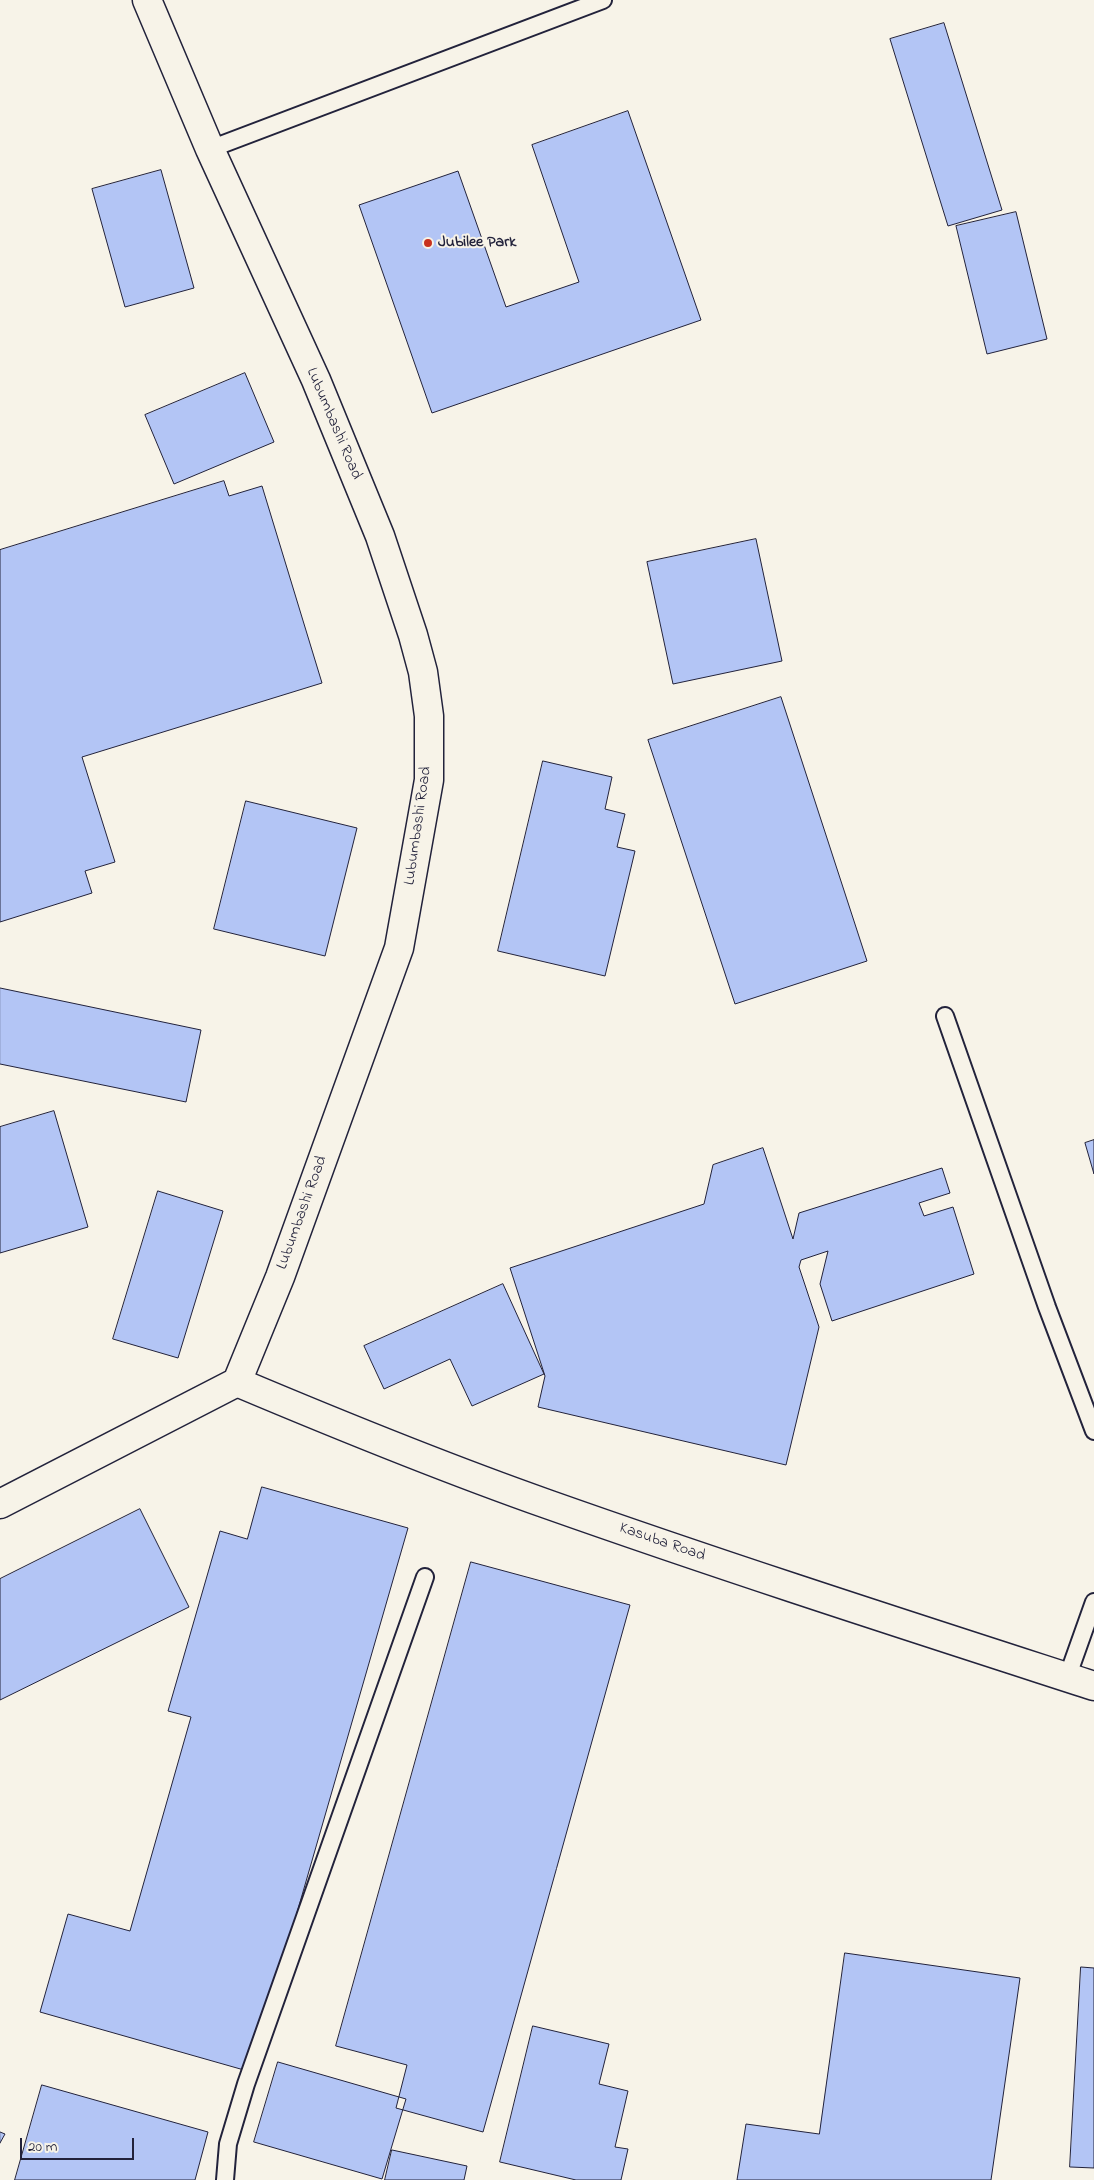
<!DOCTYPE html>
<style>
body{margin:0}
#map{position:relative;width:1094px;height:2180px;overflow:hidden;background:#f7f3e8;font-family:"Indie Flower",sans-serif}
canvas{display:block}
.scale{position:absolute;left:20px;top:2138px;width:114px;height:22px;box-sizing:border-box;border:2px solid #22223b;border-top:0;padding-left:6px;font-size:15px;line-height:18px;white-space:nowrap;color:#22223b;-webkit-text-stroke:4px #f7f3e8;paint-order:stroke}
</style>
<div id="map">
<canvas width="1094" height="2180"></canvas>
<div class="scale">20 m</div>
</div>
<script>
const ctx = document.querySelector('canvas').getContext('2d');
ctx.lineJoin = 'round';
function fill(path, color) { ctx.fillStyle = color; ctx.fill(path, 'evenodd'); }
function trace(path, color, width, dash) { ctx.strokeStyle = color; ctx.lineWidth = width; ctx.lineCap = dash ? 'butt' : 'round'; ctx.setLineDash(dash || []); ctx.stroke(path); }
function drawText(font, color, halo, rows, align = 'center') {
  ctx.font = font + ' "Indie Flower",sans-serif'; ctx.lineWidth = 4; ctx.setLineDash([]); ctx.textBaseline = 'middle'; ctx.strokeStyle = halo; ctx.fillStyle = color; for (const [text, x, y, turn = 0] of rows) {
    ctx.save(); ctx.translate(x, y); ctx.rotate((+turn || 0) * Math.PI / 180); ctx.textAlign = isNaN(turn) ? turn : align; if (halo) ctx.strokeText(text, 0, 0); ctx.fillText(text, 0, 0); ctx.restore();
  }
}
const building = new Path2D(`
 M 944,23 L 1002,210 L 948,226 L 890,39 Z
 M 628,111 L 701,320 L 432,413 L 359,205 L 458,171 L 506,307 L 579,282 L 532,145 Z
 M 161,170 L 194,288 L 125,307 L 92,189 Z
 M 1016,212 L 1047,339 L 987,354 L 956,226 Z
 M 245,373 L 274,442 L 174,484 L 145,415 Z
 M 224,481 L 229,496 L 262,486 L 322,683 L 82,757 L 115,862 L 85,871 L 92,893 L 0,922 L 0,550 Z
 M 756,539 L 782,661 L 673,684 L 647,562 Z
 M 781,697 L 867,961 L 735,1004 L 648,740 Z
 M 543,761 L 612,777 L 605,809 L 625,814 L 617,847 L 635,851 L 605,976 L 498,951 Z
 M 246,801 L 357,828 L 325,956 L 214,929 Z
 M 0,988 L 201,1030 L 186,1102 L 0,1064 Z
 M 54,1111 L 88,1227 L 0,1253 L 0,1127 Z
 M 1094,1140 L 1094,1174 L 1085,1143 Z
 M 763,1148 L 793,1239 L 799,1213 L 942,1168 L 950,1193 L 919,1203 L 924,1216 L 953,1207 L 974,1274 L 832,1321 L 820,1284 L 828,1251 L 801,1260 L 799,1267 L 819,1327 L 786,1465 L 538,1407 L 545,1376 L 510,1268 L 704,1204 L 713,1165 Z
 M 158,1191 L 223,1211 L 178,1358 L 113,1339 Z
 M 503,1284 L 544,1374 L 472,1406 L 450,1359 L 384,1389 L 364,1346 Z
 M 262,1487 L 408,1528 L 251,2072 L 40,2012 L 68,1914 L 130,1931 L 191,1717 L 168,1711 L 220,1531 L 247,1539 Z
 M 140,1509 L 189,1607 L 0,1700 L 0,1579 Z
 M 471,1562 L 630,1605 L 483,2132 L 396,2108 L 407,2065 L 336,2046 Z
 M 845,1953 L 1020,1978 L 991,2180 L 737,2180 L 746,2124 L 819,2134 Z
 M 1081,1967 L 1094,1968 L 1094,2168 L 1070,2167 Z
 M 533,2026 L 609,2044 L 599,2084 L 628,2091 L 615,2147 L 628,2149 L 621,2180 L 576,2180 L 500,2162 Z
 M 278,2062 L 406,2099 L 382,2179 L 254,2142 Z
 M 42,2085 L 208,2132 L 195,2180 L 15,2180 Z
 M 0,2132 L 5,2134 L 0,2143 Z
 M 392,2150 L 467,2166 L 464,2180 L 385,2180 Z`);
const lane = new Path2D(`
 M 210,149 L 603,0
 M 945,1016 L 1047,1307 L 1094,1431
 M 1067,1678 L 1094,1602
 M 225,2180 L 228,2144 L 246,2084 L 425,1577`);
const street = new Path2D(`
 M 237,1382 C 339,1425 442,1467 547,1504 C 728,1568 912,1627 1094,1686
 M 0,1504 L 237,1382 L 280,1277 L 399,948 L 429,780 L 429,716 L 423,672 L 413,635 L 380,536 L 316,380 L 210,149 L 147,0`);
const markers = [
 [428,243,5,"#c8321e"]
];
const poiNames = [
 ["Jubilee Park",438,243]
];
const streetNames = [
 ["Lubumbashi Road",333,424,67],
 ["Lubumbashi Road",419,826,-82],
 ["Lubumbashi Road",303,1213,-70],
 ["Kasuba Road",662,1543,19]
];
fill(building, '#b3c5f5');
trace(building, '#22223b', 1);
trace(lane, '#22223b', 20);
trace(street, '#22223b', 31);
trace(lane, '#f7f3e8', 16);
trace(street, '#f7f3e8', 28);
for (const [x, y, r, color] of markers) { const dot = new Path2D(); dot.arc(x, y, r, 0, 2 * Math.PI); ctx.fillStyle = color; ctx.fill(dot); trace(dot, '#f7f3e8', 2); }
drawText('bold 16px', '#22223b', '#f7f3e8', poiNames, 'left');
drawText('16px', '#22223b', '#f7f3e8', streetNames);
</script>
